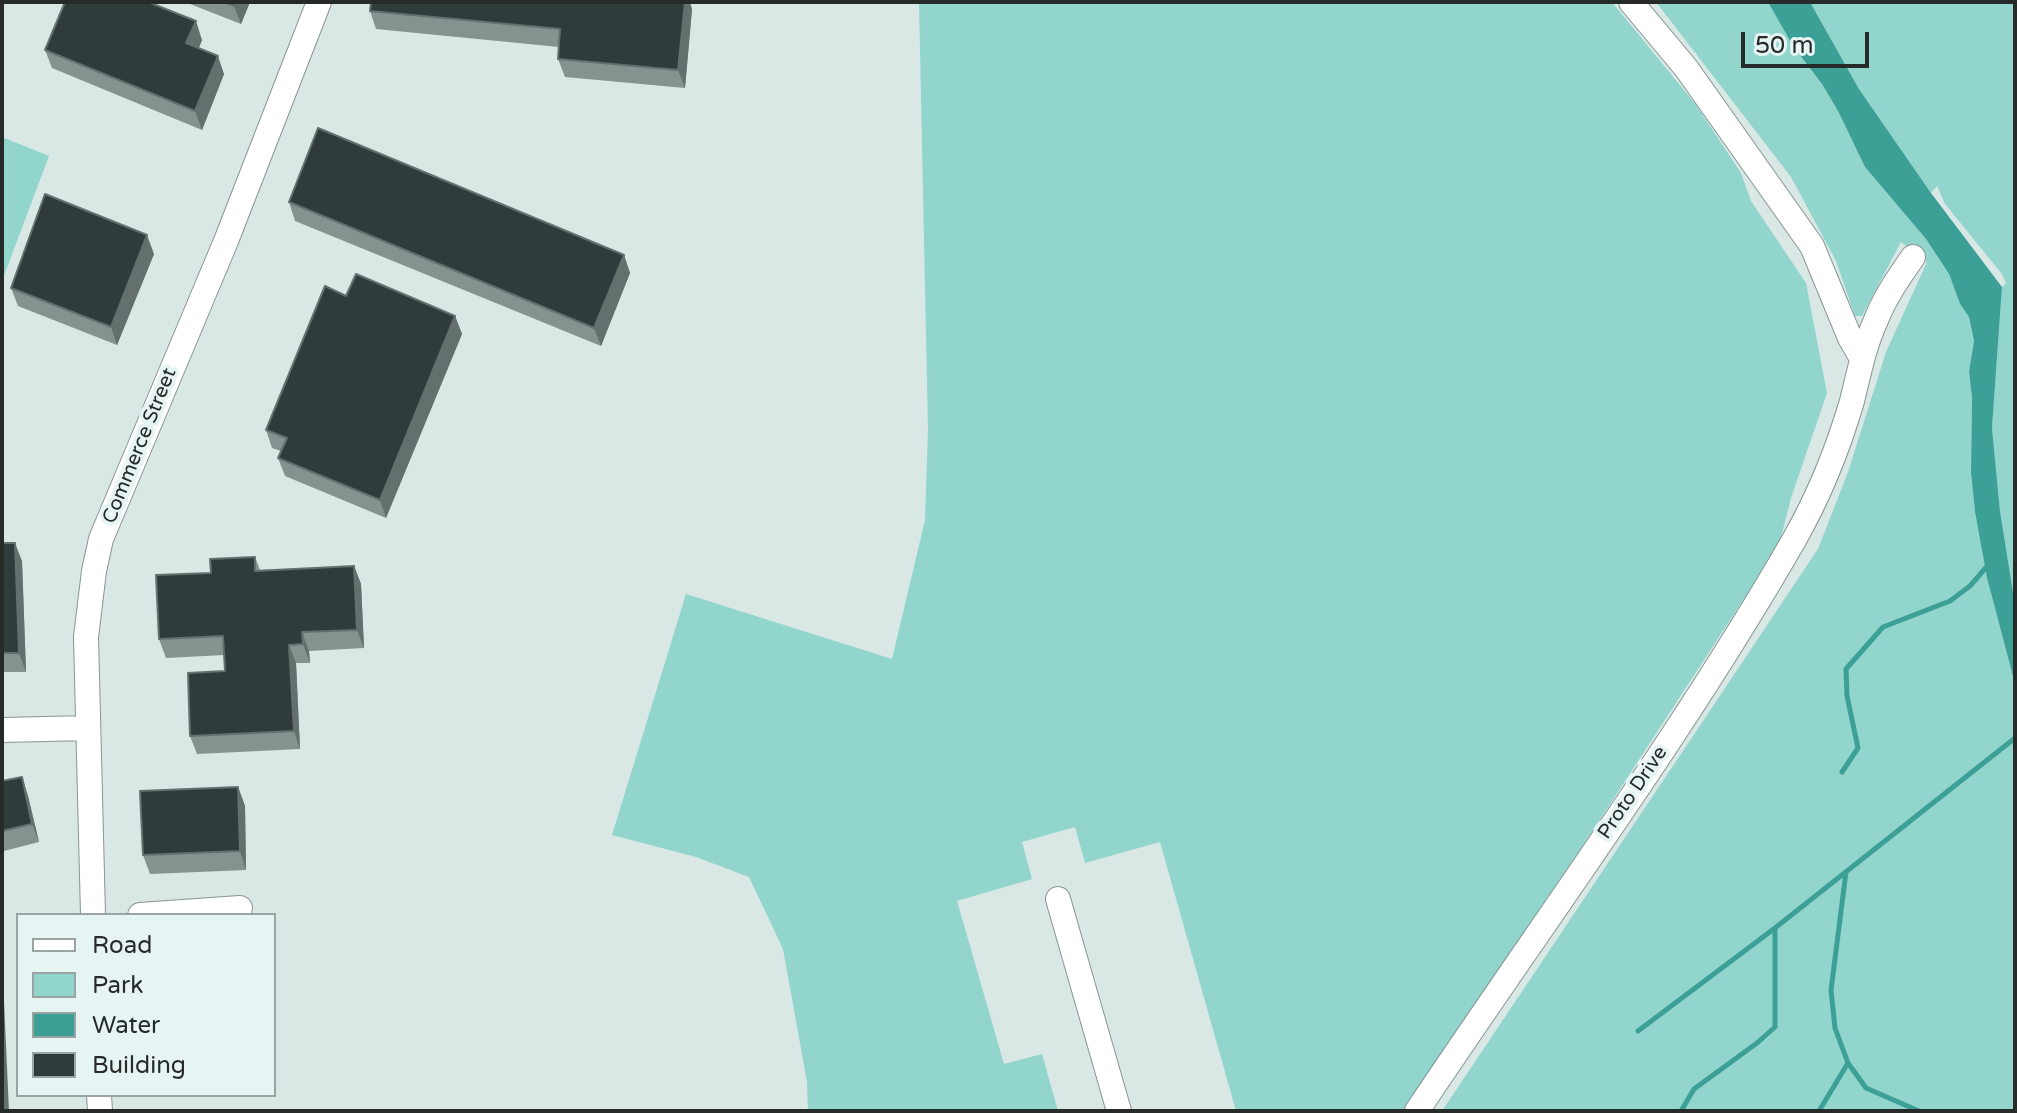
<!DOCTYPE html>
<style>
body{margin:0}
#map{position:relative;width:2017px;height:1113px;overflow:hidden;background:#d9e8e5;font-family:"Varela Round",sans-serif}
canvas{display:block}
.frame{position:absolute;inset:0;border:4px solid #262b2a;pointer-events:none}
.legend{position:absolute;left:16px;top:913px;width:260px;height:184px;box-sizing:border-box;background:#e6f5f3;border:2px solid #99a4a3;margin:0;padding:10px 14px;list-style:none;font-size:24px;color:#262b2a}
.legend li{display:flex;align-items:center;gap:16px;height:40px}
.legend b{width:40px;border:2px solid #99a4a3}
.scale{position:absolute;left:1741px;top:32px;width:128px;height:36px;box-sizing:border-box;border:4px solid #262b2a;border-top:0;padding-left:10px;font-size:24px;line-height:28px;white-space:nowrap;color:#262b2a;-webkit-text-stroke:6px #e6f5f3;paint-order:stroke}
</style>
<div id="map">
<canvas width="2017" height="1113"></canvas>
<div class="frame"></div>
<ul class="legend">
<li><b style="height:10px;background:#fff"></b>Road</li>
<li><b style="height:22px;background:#91d5cd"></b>Park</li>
<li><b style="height:22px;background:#3ca097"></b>Water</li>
<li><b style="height:22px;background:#303c3b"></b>Building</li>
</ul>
<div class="scale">50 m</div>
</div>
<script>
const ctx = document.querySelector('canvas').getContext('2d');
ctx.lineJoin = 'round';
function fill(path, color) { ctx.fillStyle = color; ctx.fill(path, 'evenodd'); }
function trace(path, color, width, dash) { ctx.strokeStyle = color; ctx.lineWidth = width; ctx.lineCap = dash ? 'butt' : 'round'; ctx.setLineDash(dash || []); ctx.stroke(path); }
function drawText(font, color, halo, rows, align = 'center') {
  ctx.font = font + ' "Varela Round",sans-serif'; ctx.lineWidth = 8; ctx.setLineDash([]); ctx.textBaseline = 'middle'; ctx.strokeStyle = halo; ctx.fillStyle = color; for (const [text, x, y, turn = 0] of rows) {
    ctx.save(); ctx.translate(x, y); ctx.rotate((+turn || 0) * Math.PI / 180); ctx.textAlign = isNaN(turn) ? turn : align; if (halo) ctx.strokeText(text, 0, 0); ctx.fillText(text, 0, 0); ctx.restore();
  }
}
const green = new Path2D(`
 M 919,2 L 1612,2 L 1696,105 L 1741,173 L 1751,201 L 1806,283 L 1827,393 L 1791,498 L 1779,545 L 1410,1111 L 1236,1111 L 1160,842 L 1085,863 L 1075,827 L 1022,842 L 1032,879 L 957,901 L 1004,1064 L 1042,1054 L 1058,1111 L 808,1111 L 807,1082 L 783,949 L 749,877 L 696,857 L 612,835 L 686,594 L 892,659 L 925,520 L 928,429 Z
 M 1656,2 L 1768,2 L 1793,46 L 1822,84 L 1838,111 L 1865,167 L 1926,239 L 1949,274 L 1960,304 L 1969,317 L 1974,341 L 1969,371 L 1972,398 L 1971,473 L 1975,512 L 1987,578 L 2015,684 L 2015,1111 L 1442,1111 L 1818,549 L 1848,472 L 1886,352 L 1927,262 L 1901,242 L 1862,316 L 1855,316 L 1836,261 L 1791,177 Z
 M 1810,2 L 2015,2 L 2015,605 L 2000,511 L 1992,428 L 2002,287 L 2006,283 L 2002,274 L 1945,204 L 1937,186 L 1931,193 L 1859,89 Z
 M 2,137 L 49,156 L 2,281 Z`);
const water = new Path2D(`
 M 1768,2 L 1810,2 L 1859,89 L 1931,193 L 2002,287 L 1992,428 L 2000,511 L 2015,605 L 2015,684 L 1987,578 L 1975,512 L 1971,473 L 1972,398 L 1969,371 L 1974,341 L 1969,317 L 1960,304 L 1949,274 L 1926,239 L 1865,167 L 1838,111 L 1822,84 L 1793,46 Z`);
const stream = new Path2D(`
 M 1842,772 L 1858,748 L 1847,696 L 1846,669 L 1883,627 L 1950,601 L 1970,586 L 1989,564
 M 1846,872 L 1831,990 L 1835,1028 L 1848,1063 L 1866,1088 L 1919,1111
 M 1638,1031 L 1775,928 L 2015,738
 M 1681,1111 L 1694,1089 L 1757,1043 L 1775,1027 L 1775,928
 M 1819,1111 L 1848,1063`);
const minor = new Path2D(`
 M 1631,2 L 1686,68 L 1812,246 L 1850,338 L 1861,357
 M 2,730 L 87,728
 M 1058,899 L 1119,1111
 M 93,915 L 86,637 L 94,571 L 101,539 L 226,241 L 319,2
 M 140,915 L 240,908
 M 99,1095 L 100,1111
 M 1417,1111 C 1543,922 1680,738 1794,540 C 1819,496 1838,449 1852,401 C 1859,373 1864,346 1876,320 C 1885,297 1899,277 1913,257`);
const wall = new Path2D(`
 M 185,2 L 250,2 L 241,24 Z
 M 692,9 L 685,88 L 565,77 L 558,59 L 559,47 L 376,29 L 370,11 Z
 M 202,40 L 199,48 L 224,74 L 202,130 L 52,68 L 45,50 Z
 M 289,202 L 624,255 L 630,273 L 601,346 L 295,221 Z
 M 154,254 L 117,345 L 18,306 L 11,288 Z
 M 346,296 L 455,316 L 462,334 L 386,518 L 285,476 L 278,458 L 281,451 L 272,448 L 266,430 Z
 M 2,543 L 22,561 L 26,672 L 2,672 Z
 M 255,557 L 260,570 L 354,566 L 361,584 L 364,648 L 309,651 L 310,663 L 296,663 L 300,749 L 197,754 L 190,736 L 225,671 L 224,655 L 166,658 L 159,639 L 211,573 Z
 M 22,777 L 28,796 L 39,842 L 4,851 L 2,844 L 2,781 Z
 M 238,787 L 245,806 L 246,870 L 150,874 L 143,855 Z`);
const shadedWall = new Path2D(`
 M 236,2 L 250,2 L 241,24 L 234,6 Z
 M 685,2 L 690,2 L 692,9 L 685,88 L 678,70 Z
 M 196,21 L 202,40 L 193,61 L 186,43 Z
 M 218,56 L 224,74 L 202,130 L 195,111 Z
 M 147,235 L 154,254 L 117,345 L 111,327 Z
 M 624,255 L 630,273 L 601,346 L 594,328 Z
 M 455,316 L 462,334 L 386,518 L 380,500 Z
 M 15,543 L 22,561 L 26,672 L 19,653 Z
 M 354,566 L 361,584 L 364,648 L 357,630 Z
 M 302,632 L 309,651 L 310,663 L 303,644 Z
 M 289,645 L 296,663 L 300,749 L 294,731 Z
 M 22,777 L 28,796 L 39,842 L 32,824 Z
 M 238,787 L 245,806 L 246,870 L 240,851 Z
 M 2,995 L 4,1001 L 9,1111 L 3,1111 Z`);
const building = new Path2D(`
 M 65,2 L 148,2 L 196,21 L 186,43 L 218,56 L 195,111 L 45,50 Z
 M 224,2 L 236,2 L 234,6 Z
 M 371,2 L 685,2 L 678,70 L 558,59 L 560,29 L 370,11 Z
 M 318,128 L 624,255 L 594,328 L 289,202 Z
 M 45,194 L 147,235 L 111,327 L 11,288 Z
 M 356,274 L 455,316 L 380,500 L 278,458 L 287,438 L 266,430 L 325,286 L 346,296 Z
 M 2,543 L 15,543 L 19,653 L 2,653 Z
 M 255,557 L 255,571 L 354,566 L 357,630 L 302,632 L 303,644 L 289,645 L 294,731 L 190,736 L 188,673 L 225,671 L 223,636 L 159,639 L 156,575 L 211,573 L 210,559 Z
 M 22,777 L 32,824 L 2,831 L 2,781 Z
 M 238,787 L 240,851 L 143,855 L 140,791 Z`);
const streetNames = [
 ["Commerce Street",140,446,-68],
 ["Proto Drive",1633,793,-56]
];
fill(green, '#91d5cd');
fill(water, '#3ca097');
trace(stream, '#3ca097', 5);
trace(minor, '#879593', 26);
trace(minor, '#fff', 24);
fill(wall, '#849290');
fill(shadedWall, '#63706e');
fill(building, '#303c3b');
trace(building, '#63706e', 2);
drawText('20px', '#262b2a', '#e6f5f3', streetNames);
</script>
